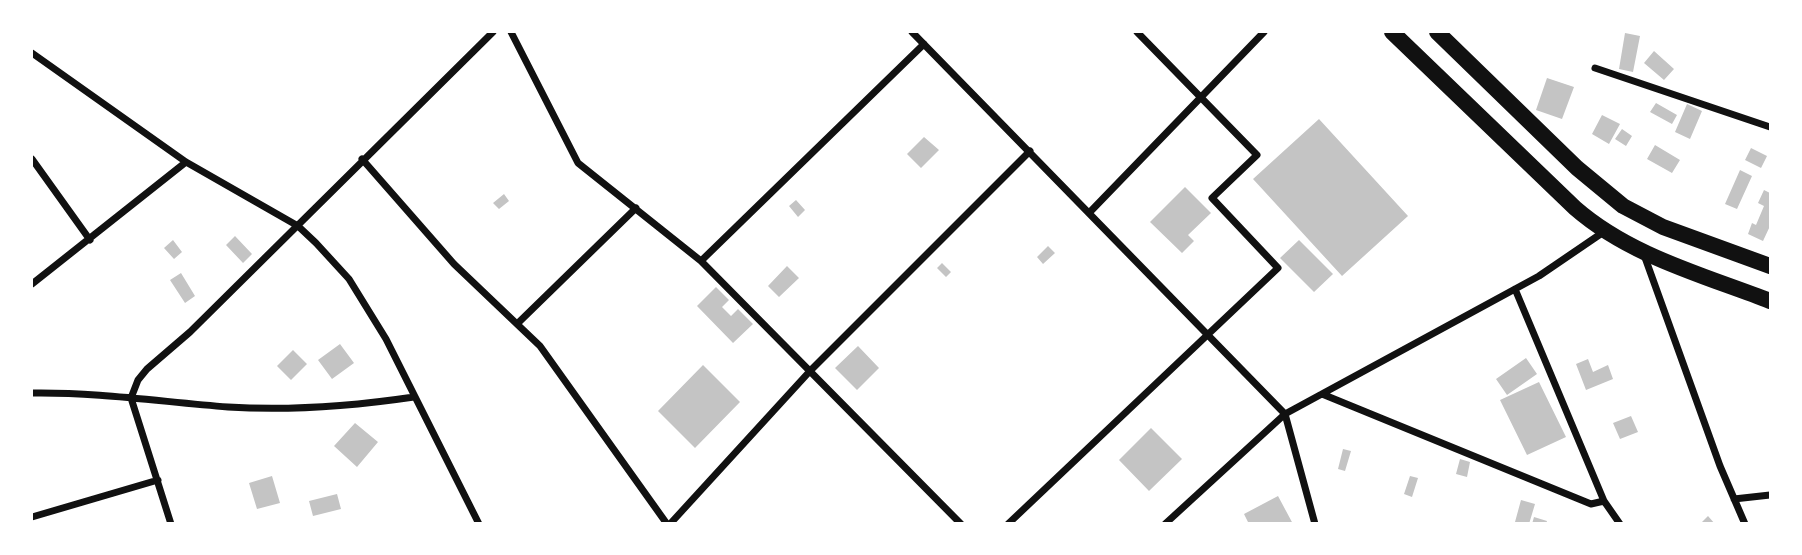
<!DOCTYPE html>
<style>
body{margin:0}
#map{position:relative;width:1802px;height:555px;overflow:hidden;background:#fff;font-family:Quicksand,sans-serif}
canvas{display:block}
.frame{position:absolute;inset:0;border:33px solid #fff;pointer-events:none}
</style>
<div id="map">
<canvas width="1802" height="555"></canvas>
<div class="frame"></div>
</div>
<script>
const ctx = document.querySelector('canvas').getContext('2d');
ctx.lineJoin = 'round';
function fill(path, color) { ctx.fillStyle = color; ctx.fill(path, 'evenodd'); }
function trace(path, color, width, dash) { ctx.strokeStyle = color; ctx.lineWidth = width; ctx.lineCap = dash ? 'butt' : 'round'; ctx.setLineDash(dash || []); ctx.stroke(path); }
const building = new Path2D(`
 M 1625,33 L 1640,36 L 1633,72 L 1619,69 Z
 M 1654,51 L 1674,69 L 1664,80 L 1644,63 Z
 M 1547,78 L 1574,87 L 1562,119 L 1536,110 Z
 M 1656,103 L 1677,115 L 1672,124 L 1650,112 Z
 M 1687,104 L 1702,111 L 1690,139 L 1675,132 Z
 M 1602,115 L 1620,124 L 1609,144 L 1592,134 Z
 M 1319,119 L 1408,216 L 1342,276 L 1253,179 Z
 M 1622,129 L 1632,136 L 1626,146 L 1615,139 Z
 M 924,137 L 939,150 L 921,168 L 907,154 Z
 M 1655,145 L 1680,160 L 1672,173 L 1647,159 Z
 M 1751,148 L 1767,156 L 1761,168 L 1745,160 Z
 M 1740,170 L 1752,176 L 1737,209 L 1725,204 Z
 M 1185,187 L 1211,213 L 1188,235 L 1194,241 L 1182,253 L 1150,222 Z
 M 1764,190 L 1770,193 L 1770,226 L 1763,241 L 1748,234 L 1752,223 L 1756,225 L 1764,206 L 1758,203 Z
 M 504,194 L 509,201 L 499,209 L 493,203 Z
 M 796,200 L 805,210 L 798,217 L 789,206 Z
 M 235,236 L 252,254 L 243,263 L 226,245 Z
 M 173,240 L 182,252 L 174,259 L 164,248 Z
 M 1299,240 L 1333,274 L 1314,292 L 1280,258 Z
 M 1048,246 L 1055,253 L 1043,264 L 1037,257 Z
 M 942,263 L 951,272 L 946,277 L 937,268 Z
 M 787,266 L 799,278 L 779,297 L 768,286 Z
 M 181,273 L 195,296 L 185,303 L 170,280 Z
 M 716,287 L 729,300 L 722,307 L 731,316 L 738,309 L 753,324 L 733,343 L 697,306 Z
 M 340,344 L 354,363 L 332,379 L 318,360 Z
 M 858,346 L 879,368 L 857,390 L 835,368 Z
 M 293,350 L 307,364 L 291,380 L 277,366 Z
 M 1526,358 L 1537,374 L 1507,395 L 1496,379 Z
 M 1588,359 L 1593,372 L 1608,365 L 1613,379 L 1586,390 L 1576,364 Z
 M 703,365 L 740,402 L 695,448 L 658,411 Z
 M 1539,382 L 1566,437 L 1527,455 L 1500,400 Z
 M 1631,416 L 1638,432 L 1620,439 L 1613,423 Z
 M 355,423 L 378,442 L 357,467 L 334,446 Z
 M 1151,428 L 1182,459 L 1149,491 L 1119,460 Z
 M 1343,449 L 1351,451 L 1345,471 L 1338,469 Z
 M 1460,459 L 1470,462 L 1467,477 L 1456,474 Z
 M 272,476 L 280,503 L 257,509 L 249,483 Z
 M 1410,476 L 1418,478 L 1412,497 L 1404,494 Z
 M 337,494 L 341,509 L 313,516 L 309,501 Z
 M 1278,496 L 1293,524 L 1249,524 L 1244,514 Z
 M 1521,500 L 1535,504 L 1529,524 L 1515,522 Z
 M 1708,516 L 1715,524 L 1700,524 Z
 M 1534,517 L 1547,521 L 1546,524 L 1532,524 Z`);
const minor = new Path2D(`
 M 511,32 L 578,163 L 701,261 L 961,524
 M 912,32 L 1285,414 L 1315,524
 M 32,53 L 186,162 L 298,226 L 316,243 L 349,279 L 386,339 L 479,524
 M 1595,68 L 1770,127
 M 32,159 L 90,240
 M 362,159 L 454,264 L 540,346 L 667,524
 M 1089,213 L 1264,32
 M 1643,252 L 1720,466 L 1745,524
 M 701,261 L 924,44
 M 32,284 L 186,162
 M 1515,289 L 1604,501 L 1620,524
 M 517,324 L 636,208
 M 32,393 C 97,392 163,402 228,407 C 291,411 353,406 414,397
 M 1322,394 L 1591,504 L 1604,501
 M 1734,499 L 1770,495
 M 32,517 L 158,480
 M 171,524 L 131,398 L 138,380 L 147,369 L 190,332 L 493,32
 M 670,524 L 810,371 L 1030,151
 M 1008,524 L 1278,268 L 1212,198 L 1257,155 L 1137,32
 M 1165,524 L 1285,414 L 1539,276 L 1605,231`);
const primary = new Path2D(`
 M 1392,32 L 1575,208 C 1630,256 1703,275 1770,301
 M 1437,32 L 1577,168 L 1623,206 L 1663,227 L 1770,266`);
fill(building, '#c4c4c4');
trace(minor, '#111', 7);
trace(primary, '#111', 16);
</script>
